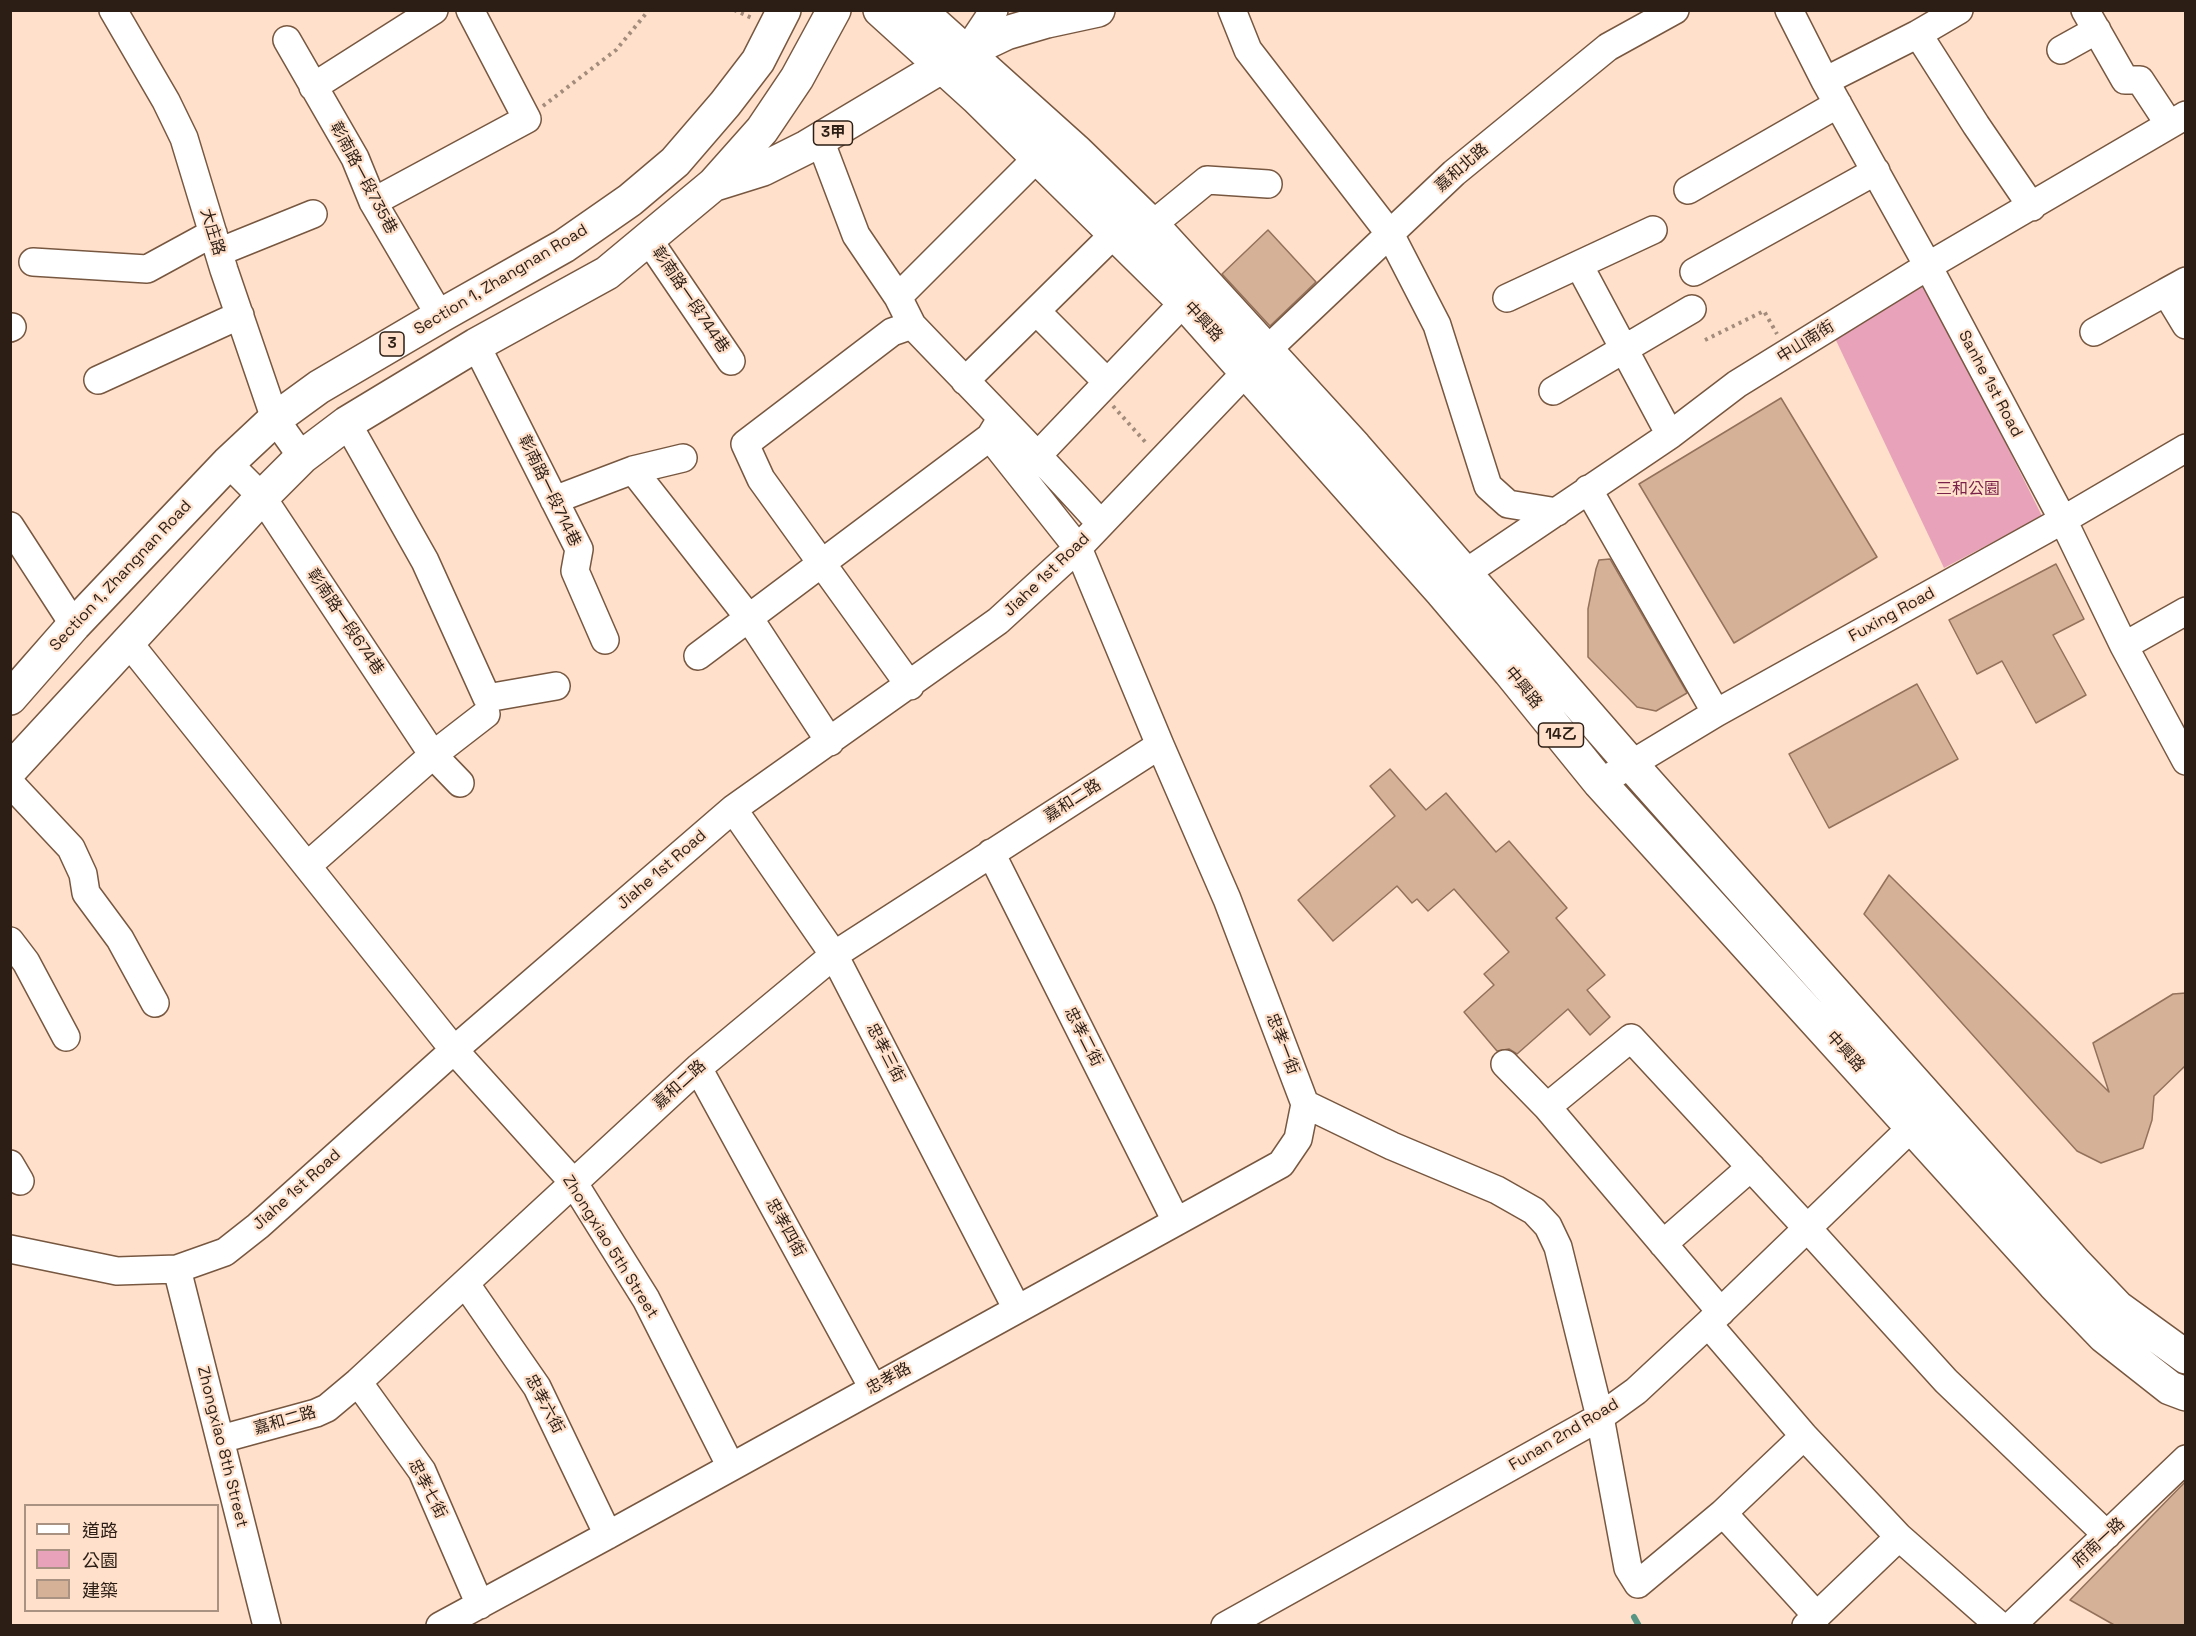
<!DOCTYPE html>
<meta charset="utf-8">
<style>
body{margin:0}
#map{position:relative;width:2196px;height:1636px;overflow:hidden;background:#fee0cb;font-family:"Space Grotesk","Noto Sans TC",sans-serif}
canvas{display:block}
.frame{position:absolute;inset:0;border:12px solid #2c1e15;pointer-events:none}
.legend{position:absolute;left:24px;top:1504px;width:195px;height:108px;box-sizing:border-box;background:#fee0cb;border:2px solid #aa9282;margin:0;padding:8px 10px;list-style:none;font-size:18px;color:#2c1e15}
.legend li{display:flex;align-items:center;gap:12px;height:30px}
.legend b{width:30px;border:2px solid #aa9282}
</style>
<div id="map">
<canvas width="2196" height="1636"></canvas>
<div class="frame"></div>
<ul class="legend">
<li><b style="height:8px;background:#fff"></b>道路</li>
<li><b style="height:16px;background:#e8a3bb"></b>公園</li>
<li><b style="height:16px;background:#d5b198"></b>建築</li>
</ul>
</div>
<script>
const ctx = document.querySelector('canvas').getContext('2d');
ctx.lineJoin = 'round';
function fill(path, color) { ctx.fillStyle = color; ctx.fill(path, 'evenodd'); }
function trace(path, color, width, dash) { ctx.strokeStyle = color; ctx.lineWidth = width; ctx.lineCap = dash ? 'butt' : 'round'; ctx.setLineDash(dash || []); ctx.stroke(path); }
function drawText(font, color, halo, rows, align = 'center') {
  ctx.font = font + ' "Space Grotesk","Noto Sans TC",sans-serif'; ctx.lineWidth = 4.5; ctx.setLineDash([]); ctx.textBaseline = 'middle'; ctx.strokeStyle = halo; ctx.fillStyle = color; for (const [text, x, y, turn = 0] of rows) {
    ctx.save(); ctx.translate(x, y); ctx.rotate((+turn || 0) * Math.PI / 180); ctx.textAlign = isNaN(turn) ? turn : align; if (halo) ctx.strokeText(text, 0, 0); ctx.fillText(text, 0, 0); ctx.restore();
  }
}
const green = new Path2D(`
 M 1923,278 L 2042,516 L 1944,568 L 1832,332 Z`);
const stream = new Path2D(`
 M 1634,1617 L 1639,1626`);
const building = new Path2D(`
 M 1268,230 L 1316,282 L 1270,326 L 1222,274 Z
 M 1781,398 L 1877,557 L 1734,643 L 1639,484 Z
 M 1610,559 L 1687,693 L 1656,711 L 1637,707 L 1588,657 L 1588,609 L 1596,569 L 1599,560 Z
 M 2056,564 L 2084,619 L 2053,635 L 2086,695 L 2036,723 L 2002,661 L 1977,674 L 1949,620 Z
 M 1917,684 L 1958,759 L 1829,828 L 1789,754 Z
 M 1390,769 L 1426,810 L 1446,793 L 1496,852 L 1509,841 L 1567,908 L 1556,918 L 1605,975 L 1587,990 L 1610,1017 L 1590,1035 L 1568,1009 L 1517,1054 L 1509,1049 L 1497,1051 L 1464,1012 L 1494,985 L 1484,974 L 1509,952 L 1454,889 L 1428,911 L 1417,899 L 1412,903 L 1397,886 L 1333,941 L 1298,900 L 1395,816 L 1370,786 Z
 M 1889,875 L 2109,1092 L 2093,1043 L 2173,994 L 2186,993 L 2186,1065 L 2154,1096 L 2152,1120 L 2143,1148 L 2101,1163 L 2077,1151 L 1864,914 Z
 M 2186,1481 L 2186,1626 L 2116,1626 L 2070,1600 Z`);
const path = new Path2D(`
 M 734,10 L 752,18
 M 543,106 L 616,50 L 649,10
 M 1705,340 L 1764,311 L 1777,334
 M 1113,406 L 1148,445`);
const minor = new Path2D(`
 M 113,10 L 166,101 L 184,138 L 224,270 L 275,419 L 302,457
 M 1232,10 L 1248,50 L 1390,234 L 1437,325 L 1488,486 L 1508,504 L 1557,512
 M 1789,10 L 1825,81 L 1928,266 L 2063,520 L 2124,646 L 2186,761
 M 2085,10 L 2125,80 L 2140,80 L 2169,124
 M 1918,34 L 1959,10
 M 287,40 L 355,158 L 373,202 L 440,316
 M 2061,50 L 2097,30
 M 966,52 L 994,10
 M 1825,81 L 1918,34 L 1976,125 L 2032,207
 M 313,87 L 434,10
 M 820,140 L 856,235 L 898,297
 M 1688,190 L 1838,104
 M 373,202 L 527,119 L 470,10
 M 1152,225 L 1207,180 L 1268,184
 M 648,239 L 731,361
 M 219,252 L 313,214
 M 33,262 L 147,269 L 213,233
 M 1579,265 L 1670,435
 M 1694,272 L 1876,171
 M 2186,281 L 2166,292 L 2186,325
 M 1507,298 L 1653,230
 M 1036,311 L 1106,381
 M 912,325 L 898,297 L 1037,158
 M 10,328 L 12,327
 M 2094,332 L 2166,292
 M 476,345 L 579,549 L 575,571 L 605,640
 M 98,380 L 240,315
 M 965,381 L 1115,233
 M 1553,391 L 1692,309
 M 1001,419 L 990,437 L 1078,548 L 1160,745 L 1227,899 L 1305,1104 L 1392,1146 L 1497,1190 L 1534,1211 L 1548,1226 L 1558,1247 L 1600,1417 L 1628,1568 L 1638,1584 L 1723,1513 L 1804,1436
 M 347,423 L 425,561 L 487,698 L 556,686
 M 1039,454 L 1184,302
 M 228,463 L 262,497 L 433,755 L 460,783
 M 633,470 L 749,618 L 830,742
 M 1588,489 L 1716,713
 M 554,500 L 633,470 L 683,458
 M 10,526 L 74,625
 M 1449,586 L 1464,574 L 1670,435 L 1737,384 L 1928,266 L 2186,115
 M 128,642 L 454,1050 L 573,1182 L 646,1299 L 731,1467
 M 2124,646 L 2186,611
 M 698,656 L 990,437
 M 910,686 L 761,479 L 745,444 L 892,332 L 912,325 C 975,391 1039,455 1100,523
 M 10,783 L 71,848 L 83,874 L 86,893 L 120,939 L 155,1003
 M 1600,783 L 1716,713 L 2063,520 L 2186,448
 M 733,809 L 834,955 L 1017,1309
 M 991,853 L 1176,1221
 M 307,866 L 433,755 L 486,714
 M 10,941 L 26,962 L 66,1037
 M 1505,1064 L 1547,1107 L 1721,1312
 M 698,1068 L 873,1388
 M 1547,1107 L 1631,1038 L 1808,1229 L 1946,1381 L 2107,1535
 M 10,1164 L 20,1181
 M 1663,1244 L 1751,1167
 M 10,1249 L 117,1271 L 177,1269 L 225,1252 L 258,1226 L 454,1050 L 733,809 L 998,621 L 1078,548 L 1267,350 L 1454,173 L 1608,47 L 1675,10
 M 177,1269 L 267,1626
 M 465,1283 L 537,1387 L 608,1535
 M 1708,1324 L 1804,1436 L 1899,1537 L 2000,1626
 M 358,1382 L 422,1471 L 480,1605
 M 221,1439 L 316,1413 L 327,1408 L 358,1382 L 698,1068 L 834,955 L 1160,745
 M 1723,1513 L 1817,1616
 M 440,1626 L 608,1535 L 1281,1164 L 1298,1139 L 1305,1104
 M 1225,1626 L 1600,1417 L 1636,1391 L 1708,1324 L 1913,1126 L 1928,1116
 M 1806,1626 L 1899,1537
 M 2011,1626 L 2186,1459`);
const major = new Path2D(`
 M 880,10 L 977,98 L 1184,302 L 1442,592 L 1510,672 L 1600,783 L 2054,1284 L 2104,1336 L 2170,1388 L 2186,1394
 M 919,10 L 1077,152 L 1152,225 L 1355,447 L 1630,763 L 2076,1264 L 2117,1307 L 2186,1357
 M 715,184 L 763,169 L 807,147 L 966,52 L 1006,33 L 1047,21 L 1098,10
 M 10,698 L 74,625 L 228,463 L 275,419 L 319,387 L 440,316 L 564,246 L 630,200 L 675,162 L 725,104 L 758,61 L 784,10
 M 10,770 L 262,497 L 302,457 L 347,423 L 476,345 L 607,273 L 714,184 L 762,130 L 797,78 L 834,10`);
const shields = [
 [833,133,39],
 [392,344,24],
 [1561,735,45]
];
const shieldNames = [
 ["3甲",833,133],
 ["3",392,344],
 ["14乙",1561,735]
];
const streetNames = [
 ["嘉和北路",1462,168,-41],
 ["彰南路一段735巷",363,178,62],
 ["大庄路",212,232,73],
 ["Section 1, Zhangnan Road",501,280,-31],
 ["彰南路一段744巷",690,300,56],
 ["中興路",1203,322,47],
 ["中山南街",1806,342,-32],
 ["Sanhe 1st Road",1990,384,62],
 ["彰南路一段714巷",549,491,64],
 ["Jiahe 1st Road",1047,575,-44],
 ["Section 1, Zhangnan Road",121,576,-47],
 ["Fuxing Road",1892,615,-29],
 ["彰南路一段674巷",345,622,56],
 ["中興路",1523,688,51],
 ["嘉和二路",1073,801,-33],
 ["Jiahe 1st Road",662,870,-41],
 ["忠孝二街",1083,1037,63],
 ["忠孝一街",1282,1044,69],
 ["中興路",1845,1052,48],
 ["忠孝三街",885,1053,63],
 ["嘉和二路",680,1085,-42],
 ["Jiahe 1st Road",297,1190,-42],
 ["忠孝四街",785,1228,61],
 ["Zhongxiao 5th Street",610,1247,58],
 ["忠孝路",889,1379,-29],
 ["忠孝六街",544,1404,62],
 ["嘉和二路",285,1421,-16],
 ["Funan 2nd Road",1564,1435,-31],
 ["Zhongxiao 8th Street",222,1447,76],
 ["忠孝七街",427,1489,63],
 ["府南一路",2099,1543,-43]
];
const parkNames = [
 ["三和公園",1968,490]
];
fill(green, '#e8a3bb');
trace(stream, '#579684', 6);
fill(building, '#d5b198');
trace(building, '#93715a', 1.5);
trace(minor, '#775740', 30);
trace(major, '#775740', 36);
trace(path, '#a38c7c', 4, [3, 4.5]);
trace(minor, '#fff', 27);
trace(major, '#fff', 33);
for (const [x, y, w] of shields) { const box = new Path2D(); box.roundRect(x - w / 2, y - 12, w, 24, 4.5); ctx.fillStyle = '#fee0cb'; ctx.fill(box); trace(box, '#2c1e15', 1.5); }
drawText('bold 15px', '#2c1e15', null, shieldNames);
drawText('16px', '#2c1e15', '#fee0cb', streetNames);
drawText('16px', '#7a224a', '#fee0cb', parkNames);
</script>
